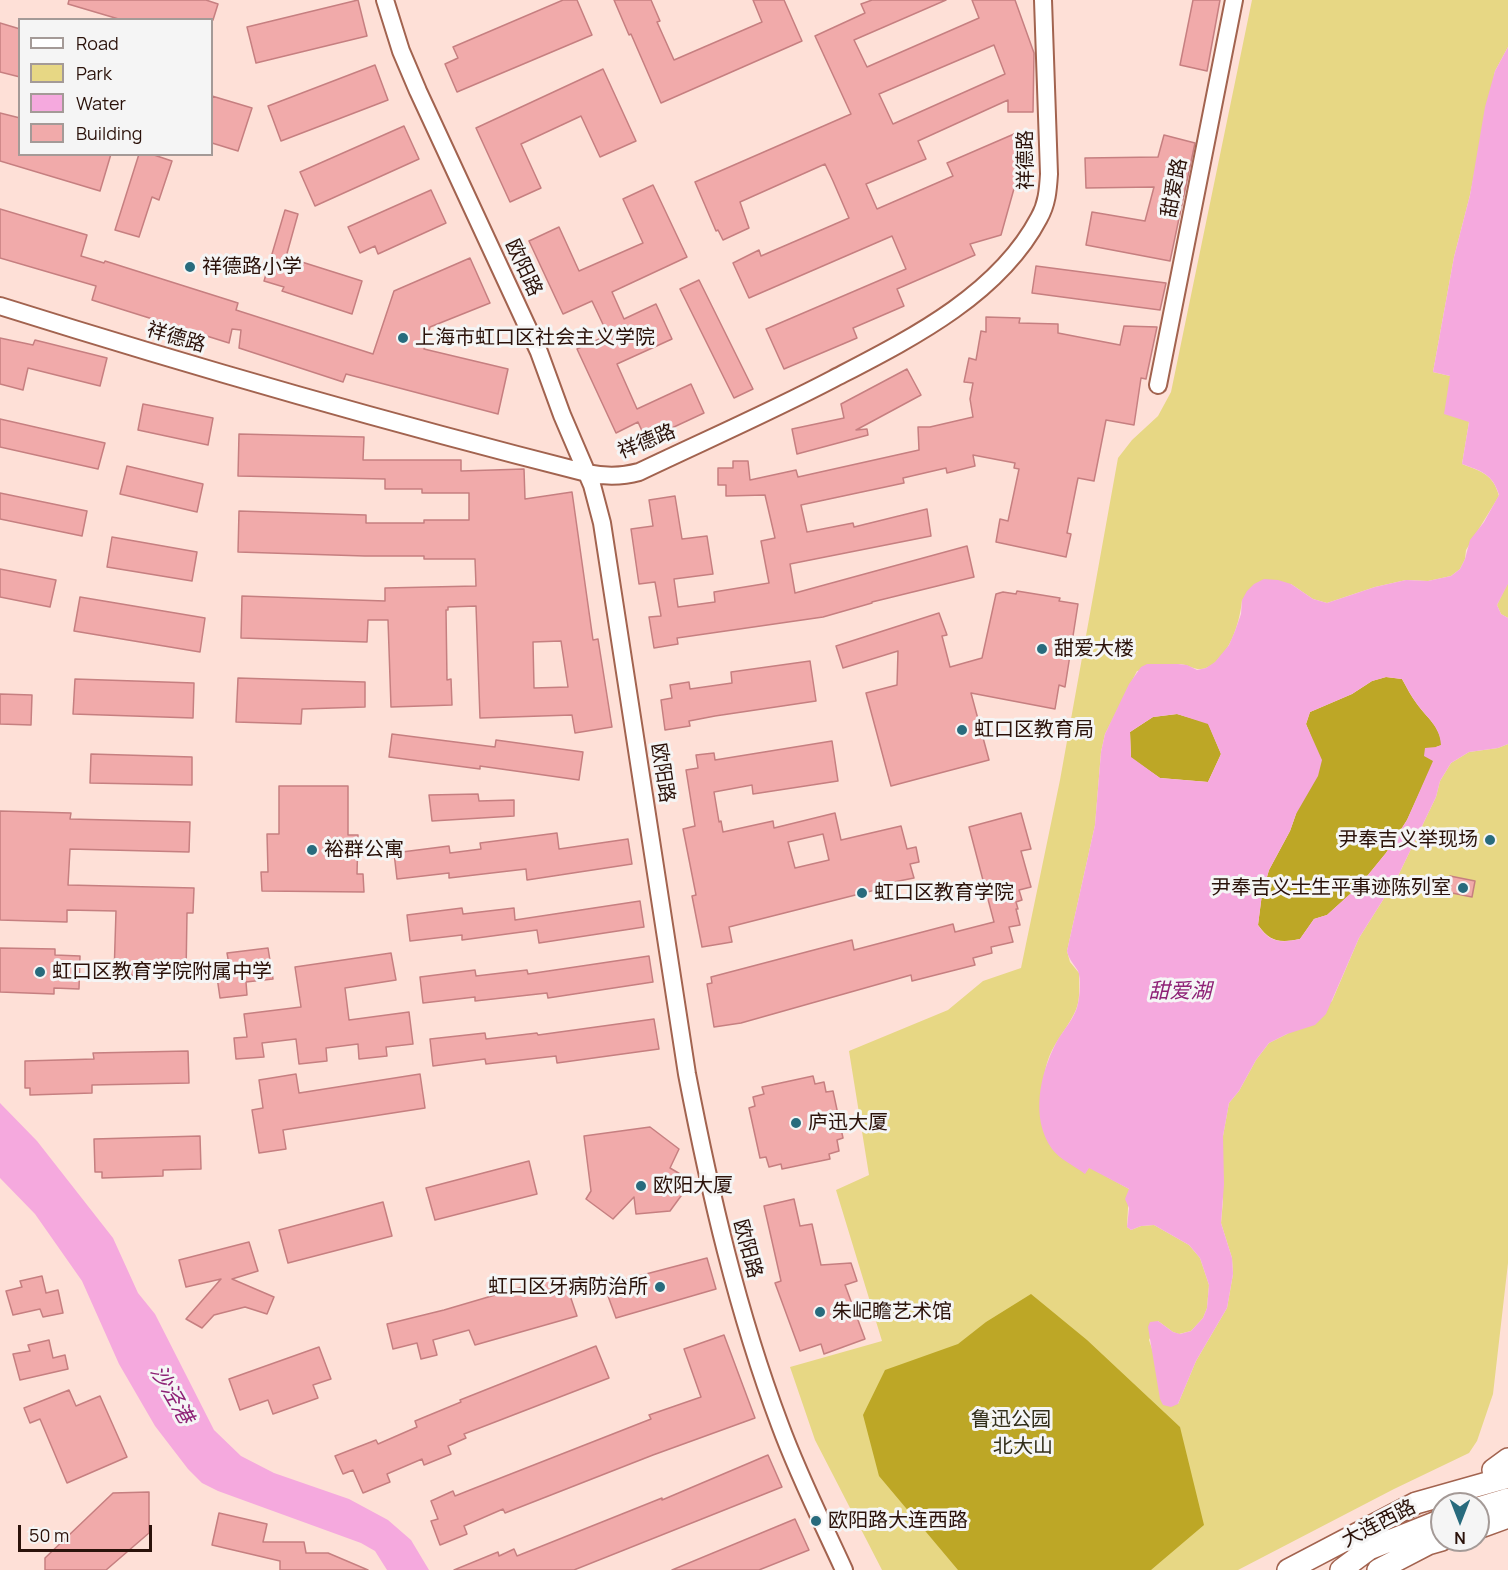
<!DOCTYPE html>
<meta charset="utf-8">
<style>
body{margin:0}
#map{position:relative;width:1508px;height:1570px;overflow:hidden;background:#fee0d7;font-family:Manrope,sans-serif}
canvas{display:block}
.legend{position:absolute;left:18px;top:18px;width:195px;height:138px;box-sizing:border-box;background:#f5f5f5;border:2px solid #a49a97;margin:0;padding:8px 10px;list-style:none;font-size:18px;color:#2b120a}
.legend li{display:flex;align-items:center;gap:12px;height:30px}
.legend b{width:30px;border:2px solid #a49a97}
.north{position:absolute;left:1430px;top:1492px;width:60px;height:60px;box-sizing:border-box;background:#f5f5f5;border:2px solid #a49a97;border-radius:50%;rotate:180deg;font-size:16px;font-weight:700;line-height:24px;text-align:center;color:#2b120a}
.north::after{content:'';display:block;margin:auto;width:21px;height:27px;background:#286b7d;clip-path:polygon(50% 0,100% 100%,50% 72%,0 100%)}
.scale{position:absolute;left:18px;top:1525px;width:134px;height:27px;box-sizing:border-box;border:3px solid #2b120a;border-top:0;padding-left:8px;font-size:18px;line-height:21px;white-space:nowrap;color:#2b120a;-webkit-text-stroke:4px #f5f5f5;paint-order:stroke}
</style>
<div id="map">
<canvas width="1508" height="1570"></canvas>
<ul class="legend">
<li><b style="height:8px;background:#fff"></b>Road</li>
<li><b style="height:16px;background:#e7d784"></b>Park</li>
<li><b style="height:16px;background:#f5a9de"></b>Water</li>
<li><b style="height:16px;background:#f1aaaa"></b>Building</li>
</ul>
<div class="north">N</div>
<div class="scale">50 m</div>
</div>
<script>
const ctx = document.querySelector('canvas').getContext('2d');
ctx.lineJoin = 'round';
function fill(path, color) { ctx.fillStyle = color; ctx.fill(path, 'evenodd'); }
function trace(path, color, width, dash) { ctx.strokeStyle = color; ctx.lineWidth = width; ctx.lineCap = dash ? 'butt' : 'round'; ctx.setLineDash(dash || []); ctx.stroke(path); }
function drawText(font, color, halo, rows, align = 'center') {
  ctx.font = font + ' Manrope,"Noto Sans SC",sans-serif'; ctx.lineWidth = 6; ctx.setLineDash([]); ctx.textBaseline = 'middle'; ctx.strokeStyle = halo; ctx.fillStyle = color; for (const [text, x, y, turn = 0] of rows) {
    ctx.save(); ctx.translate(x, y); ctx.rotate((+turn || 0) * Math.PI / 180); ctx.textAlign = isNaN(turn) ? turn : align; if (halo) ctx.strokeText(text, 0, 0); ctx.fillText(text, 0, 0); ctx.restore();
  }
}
const green = new Path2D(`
 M 1252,0 L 1508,0 L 1508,47 L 1495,71 L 1470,195 L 1454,257 L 1433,372 L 1450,376 L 1469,422 L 1462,464 C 1482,472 1493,474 1499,496 L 1466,550 L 1465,559 L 1460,569 L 1451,576 L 1428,581 L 1406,580 L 1375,587 L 1327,603 L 1313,599 L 1291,584 L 1242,600 C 1240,622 1229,659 1206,668 C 1196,672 1188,664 1179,664 C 1165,665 1150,669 1137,671 L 1105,734 L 1101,752 L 1095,825 L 1067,951 L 1070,962 L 1079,973 C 1079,986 1081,1002 1074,1014 C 1066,1030 1052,1045 1047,1063 C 1042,1080 1040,1107 1042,1124 L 1085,1173 L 1089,1167 L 1129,1189 L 1127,1227 L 1131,1230 L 1141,1226 L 1154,1225 L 1189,1245 L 1200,1258 L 1209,1285 L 1207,1308 L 1203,1318 L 1191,1331 L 1179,1334 L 1173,1332 L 1158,1321 L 1149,1340 L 1153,1352 L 1178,1404 L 1196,1361 L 1227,1308 L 1233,1274 L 1232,1258 L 1221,1223 L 1223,1201 L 1223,1136 L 1229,1103 L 1239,1091 L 1256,1060 L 1269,1043 L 1287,1034 L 1332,1001 L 1359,938 L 1398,876 L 1436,797 L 1440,781 L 1451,763 L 1469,752 L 1498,748 L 1508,744 L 1508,1263 L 1493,1394 L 1477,1441 L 1469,1453 L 1394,1489 L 1238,1570 L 882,1570 L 815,1440 L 790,1367 L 882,1341 L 836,1190 L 869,1175 L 849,1051 L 948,1010 L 983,981 L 1021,968 L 1060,780 L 1118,458 L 1132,440 L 1158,416 L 1171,392 Z
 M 1507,584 L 1508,584 L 1508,618 L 1501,614 L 1497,605 Z`);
const forest = new Path2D(`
 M 1386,677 L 1402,679 C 1407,688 1411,696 1417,704 C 1428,719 1439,725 1442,745 L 1436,747 L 1434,761 L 1407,820 L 1386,853 L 1359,886 L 1327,915 L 1314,919 L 1300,939 C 1280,943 1270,942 1258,925 L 1262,894 L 1269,870 L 1290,831 L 1296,814 L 1312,739 L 1306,724 L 1310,712 L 1352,694 L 1372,681 Z
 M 1177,714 L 1208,723 L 1221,754 L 1208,782 L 1160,778 L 1131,758 L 1130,732 L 1153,717 Z
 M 1031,1294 L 1087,1340 L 1180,1427 L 1204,1525 L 1151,1570 L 958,1570 L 879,1476 L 863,1415 L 885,1370 L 958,1344 L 986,1322 Z`);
const water = new Path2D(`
 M 1508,47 L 1508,584 L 1497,605 L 1501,614 L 1508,618 L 1508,744 L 1498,748 L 1469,752 L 1451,763 L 1440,781 L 1436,797 L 1398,876 L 1359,938 L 1326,1014 L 1315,1025 L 1287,1034 L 1269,1043 L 1256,1060 L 1239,1091 L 1229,1103 L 1223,1136 L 1224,1184 L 1221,1223 L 1232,1258 L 1233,1274 L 1227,1308 L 1196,1361 L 1178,1404 L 1171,1407 L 1163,1405 L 1160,1399 L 1148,1327 L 1150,1322 L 1158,1321 L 1173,1332 L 1180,1334 L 1191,1331 L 1203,1318 L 1207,1308 L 1209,1285 L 1200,1258 L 1189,1245 L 1154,1225 L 1141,1226 L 1131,1230 L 1127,1227 L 1129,1208 L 1125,1199 L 1129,1189 L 1089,1168 L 1085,1174 C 1075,1166 1059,1159 1052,1149 C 1030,1118 1040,1074 1056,1043 C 1063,1030 1076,1017 1078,1003 C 1080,996 1081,978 1078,971 C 1074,964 1069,960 1067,951 L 1095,825 L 1101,752 L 1105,734 L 1129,684 L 1141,667 L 1147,664 L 1178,664 L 1187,665 L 1197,670 L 1206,668 L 1215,662 L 1229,645 L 1235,631 L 1241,614 L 1242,600 L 1247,591 L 1254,584 L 1264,579 L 1278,580 L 1291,584 L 1313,599 L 1327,603 L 1375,587 L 1406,580 L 1428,581 L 1451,576 L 1460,569 L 1465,559 L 1470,540 L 1484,522 L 1499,495 C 1493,474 1481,471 1462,464 L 1469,422 L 1444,414 L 1450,376 L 1433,372 L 1454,257 L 1470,195 L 1485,107 L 1495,71 ZM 1386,677 L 1402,679 C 1407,688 1411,696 1417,704 C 1427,718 1440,726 1441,745 L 1436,747 L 1425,748 L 1424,756 L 1433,761 L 1407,820 L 1386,853 L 1359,886 L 1327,915 L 1314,919 L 1300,939 C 1280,943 1270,943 1258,925 L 1262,894 L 1269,870 L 1290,831 L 1296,814 L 1318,776 L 1322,760 L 1306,724 L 1310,712 L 1352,694 L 1372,681 ZM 1177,714 L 1208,724 L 1221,754 L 1208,782 L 1160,778 L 1131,757 L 1130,732 L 1153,717 Z
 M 0,1103 L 37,1141 L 113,1238 L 138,1293 L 155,1314 L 214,1430 L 241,1456 L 274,1473 L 349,1499 L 388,1520 L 411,1540 L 429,1570 L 387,1570 L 375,1551 L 361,1543 L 218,1491 L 202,1483 L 188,1469 L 155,1426 L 119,1364 L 82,1281 L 35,1214 L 0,1178 Z`);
const building = new Path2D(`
 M 69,0 L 206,0 L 218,4 L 213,20 L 122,20 L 68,4 Z
 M 358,0 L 367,36 L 256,63 L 247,27 Z
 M 563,0 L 577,0 L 592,35 L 457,92 L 445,64 L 458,58 L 453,47 Z
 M 614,0 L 651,0 L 660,21 L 657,22 L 674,60 L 762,22 L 753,0 L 784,0 L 802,41 L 661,103 L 631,34 L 629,35 Z
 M 872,0 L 946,0 L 854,40 L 867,67 L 979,18 L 972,0 L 1015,0 L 1034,53 L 1033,112 L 1008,112 L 1008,100 L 918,141 L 926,159 L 866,184 L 877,209 L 953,176 L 947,163 L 1014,134 L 1021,150 L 1017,178 L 1001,235 L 970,244 L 975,255 L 897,289 L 904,306 L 853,328 L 857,338 L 784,369 L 766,329 L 906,269 L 892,236 L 749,298 L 733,263 L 759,250 L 761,256 L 849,218 L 833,181 L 825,164 L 740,202 L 749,228 L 723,240 L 718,230 L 716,231 L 695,182 L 851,114 L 815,36 L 865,13 L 861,4 ZM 994,45 L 1005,74 L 893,124 L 879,94 Z
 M 1193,0 L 1220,0 L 1207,71 L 1180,65 Z
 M 0,23 L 20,29 L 20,77 L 0,72 Z
 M 375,65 L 388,100 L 281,141 L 268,106 Z
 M 603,69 L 636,141 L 600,157 L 581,116 L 521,144 L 541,188 L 510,202 L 476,128 Z
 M 212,96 L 252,108 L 238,151 L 212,143 Z
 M 0,113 L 20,118 L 20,154 L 111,154 L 100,191 L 0,161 Z
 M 404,126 L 419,159 L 315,206 L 300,172 Z
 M 1164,135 L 1195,143 L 1170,261 L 1086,245 L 1092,212 L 1145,221 L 1154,187 L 1086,188 L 1085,158 L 1158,157 Z
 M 139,154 L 151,154 L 172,161 L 159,200 L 152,197 L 139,237 L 115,230 Z
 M 653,185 L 687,257 L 612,292 L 624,319 L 656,304 L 672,339 L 617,364 L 637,409 L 691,384 L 704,413 L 646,440 L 638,422 L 616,433 L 577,349 L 608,335 L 592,301 L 563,314 L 529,241 L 559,227 L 579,271 L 643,243 L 623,199 Z
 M 431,190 L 446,223 L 378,254 L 375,246 L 360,253 L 348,227 Z
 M 0,209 L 87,235 L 81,256 L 104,263 L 105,261 L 238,303 L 236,310 L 373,354 L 394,291 L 470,258 L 490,303 L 430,327 L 424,349 L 508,369 L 498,414 L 346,374 L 343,382 L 239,348 L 241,330 L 232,329 L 229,343 L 92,300 L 96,286 L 0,258 Z
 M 285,210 L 298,214 L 286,257 L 362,281 L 352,314 L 282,291 L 284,287 L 264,281 Z
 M 1036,266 L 1166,283 L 1160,310 L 1032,293 Z
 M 699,280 L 753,389 L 734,398 L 680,289 Z
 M 986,317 L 1020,318 L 1019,323 L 1058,324 L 1058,333 L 1120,345 L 1124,326 L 1157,327 L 1146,379 L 1141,378 L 1134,425 L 1106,420 L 1094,481 L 1078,478 L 1067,533 L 1071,534 L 1066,557 L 996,542 L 1000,519 L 1008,521 L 1019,469 L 1014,468 L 1015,463 L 973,455 L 975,466 L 947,473 L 946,468 L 903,478 L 904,483 L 801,505 L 807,532 L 853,523 L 854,527 L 927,509 L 931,536 L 790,564 L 795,593 L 967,546 L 974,577 L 872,602 L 872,603 L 823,617 L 677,638 L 678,644 L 654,648 L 649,617 L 661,616 L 655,582 L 639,584 L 631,529 L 653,526 L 649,500 L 675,496 L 682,539 L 707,536 L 713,574 L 674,579 L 678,607 L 715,602 L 714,592 L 769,583 L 761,541 L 775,538 L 765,495 L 726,496 L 726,485 L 718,485 L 718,468 L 733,468 L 733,461 L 748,461 L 750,480 L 796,470 L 798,477 L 919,450 L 918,427 L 930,427 L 973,417 L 970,399 L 973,383 L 964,382 L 969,358 L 976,360 L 981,331 L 986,332 Z
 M 0,338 L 33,345 L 35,340 L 107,358 L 100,386 L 28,368 L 23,390 L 0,384 Z
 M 907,369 L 921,395 L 856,430 L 867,429 L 868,435 L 797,454 L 792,429 L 844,418 L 841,404 Z
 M 143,404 L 213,418 L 208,445 L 138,430 Z
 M 0,419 L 105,443 L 98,469 L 0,447 Z
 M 239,434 L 364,437 L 363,460 L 461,460 L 461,471 L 524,469 L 525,499 L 572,492 L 593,640 L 598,639 L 612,727 L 575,733 L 572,715 L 480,718 L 476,606 L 448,607 L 448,610 L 446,610 L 447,680 L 451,679 L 452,705 L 391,707 L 388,620 L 368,620 L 367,642 L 241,638 L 242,596 L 385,601 L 385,588 L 476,586 L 475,559 L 424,559 L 424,556 L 365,556 L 238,552 L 239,511 L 366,515 L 366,523 L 424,523 L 424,520 L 469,520 L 469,493 L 422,493 L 422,489 L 385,489 L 385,479 L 238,476 ZM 561,641 L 568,687 L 534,688 L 533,642 Z
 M 127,466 L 203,484 L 197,512 L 120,494 Z
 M 0,493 L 87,511 L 82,536 L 0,519 Z
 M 112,537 L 197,552 L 192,581 L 107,567 Z
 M 0,569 L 56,580 L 50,607 L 0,597 Z
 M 1017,591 L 1060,598 L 1059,601 L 1078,604 L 1065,687 L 1059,685 L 1055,709 L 971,693 L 989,760 L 891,786 L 866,693 L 897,685 L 898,651 L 843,668 L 836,646 L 939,613 L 947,635 L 942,636 L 950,667 L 982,658 L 996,594 L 1003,592 L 1016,594 Z
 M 80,597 L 205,618 L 200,652 L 74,631 Z
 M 810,661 L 816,701 L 715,716 L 689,721 L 690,726 L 665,730 L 661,700 L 672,698 L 670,685 L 689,682 L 690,689 L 732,683 L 731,672 Z
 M 238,678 L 365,682 L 365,707 L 302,709 L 301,724 L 236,722 Z
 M 75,679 L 194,683 L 193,718 L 73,714 Z
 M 0,694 L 32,695 L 31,725 L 0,724 Z
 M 392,734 L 495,747 L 496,740 L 583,752 L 579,780 L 480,766 L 480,769 L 389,757 Z
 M 832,741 L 838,781 L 753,794 L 752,785 L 714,792 L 719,822 L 721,821 L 723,832 L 773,821 L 774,828 L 835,813 L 841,840 L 901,826 L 907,849 L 916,847 L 919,862 L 910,864 L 914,878 L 894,882 L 895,885 L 729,927 L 732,942 L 702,947 L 692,896 L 696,895 L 683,829 L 695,826 L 686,770 L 698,768 L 696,755 L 714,753 L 715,760 ZM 823,834 L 829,860 L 795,868 L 788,842 Z
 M 91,754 L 192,757 L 192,785 L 90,783 Z
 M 279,786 L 348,786 L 348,835 L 358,835 L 357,874 L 363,874 L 364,892 L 262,891 L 261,872 L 268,872 L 267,834 L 279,834 Z
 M 478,794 L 479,801 L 514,800 L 514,816 L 432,821 L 429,795 Z
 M 0,811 L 71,813 L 70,819 L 190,822 L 189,852 L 70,849 L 68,885 L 194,888 L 193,913 L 187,913 L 186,976 L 114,975 L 116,911 L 67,910 L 67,922 L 0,920 Z
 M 1021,813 L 1031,849 L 1021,851 L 1031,887 L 1019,890 L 1022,900 L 1016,902 L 1018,909 L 1016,909 L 1020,925 L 1009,927 L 1013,942 L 991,947 L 992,953 L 973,958 L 975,965 L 912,981 L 911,975 L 741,1023 L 714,1027 L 707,984 L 712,983 L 711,977 L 852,940 L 854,950 L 953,924 L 955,932 L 994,922 L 969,827 Z
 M 557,833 L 559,849 L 628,839 L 632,864 L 527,880 L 526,869 L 449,878 L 449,873 L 397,879 L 394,853 L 449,846 L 450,853 L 481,849 L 480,843 Z
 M 1450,876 L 1475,881 L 1472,897 L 1447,892 Z
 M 640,901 L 644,927 L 539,943 L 537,930 L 462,940 L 462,935 L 410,941 L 407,915 L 462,908 L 463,914 L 514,908 L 515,920 Z
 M 0,948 L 55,949 L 55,955 L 80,956 L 79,989 L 54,988 L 54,994 L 0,992 Z
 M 268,948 L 273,979 L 246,982 L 247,995 L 220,998 L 217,977 L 231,976 L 227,953 Z
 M 391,953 L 396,980 L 345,988 L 349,1020 L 409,1012 L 413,1044 L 386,1047 L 387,1056 L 359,1059 L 358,1044 L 326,1048 L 327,1061 L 299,1064 L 296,1039 L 262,1043 L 264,1057 L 236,1059 L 234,1038 L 247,1037 L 244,1014 L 301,1007 L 295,967 Z
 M 649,956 L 653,982 L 548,998 L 547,993 L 475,1001 L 475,997 L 423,1003 L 420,977 L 475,970 L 476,976 L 527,970 L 528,974 Z
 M 654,1019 L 659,1049 L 557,1063 L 556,1056 L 486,1064 L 485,1059 L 433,1066 L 430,1039 L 485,1033 L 486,1039 L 537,1033 L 538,1035 Z
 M 188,1051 L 189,1083 L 92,1085 L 92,1093 L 30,1095 L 30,1088 L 25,1088 L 25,1061 L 94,1059 L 93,1053 Z
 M 296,1074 L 299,1093 L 420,1074 L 425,1108 L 283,1130 L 286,1149 L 259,1153 L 252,1110 L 263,1108 L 259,1080 Z
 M 813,1076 L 815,1084 L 824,1082 L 826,1092 L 833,1091 L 843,1138 L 837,1140 L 839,1151 L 829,1154 L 830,1159 L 782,1169 L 781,1164 L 769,1167 L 766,1157 L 760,1158 L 749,1108 L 755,1106 L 753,1097 L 764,1094 L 762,1087 Z
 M 650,1127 L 679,1149 L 670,1168 L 692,1181 L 670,1211 L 636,1214 L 634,1197 L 613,1219 L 586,1199 L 591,1191 L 584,1136 Z
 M 200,1136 L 201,1169 L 163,1170 L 163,1176 L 102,1178 L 102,1172 L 95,1172 L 94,1139 Z
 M 529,1161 L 537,1194 L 435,1220 L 426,1188 Z
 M 794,1199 L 800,1226 L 812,1224 L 821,1265 L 851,1263 L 857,1281 L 845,1285 L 865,1339 L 824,1354 L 821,1344 L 800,1351 L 775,1283 L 781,1281 L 764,1206 Z
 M 383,1202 L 392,1236 L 288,1263 L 279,1230 Z
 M 249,1242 L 258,1271 L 232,1279 L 274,1297 L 267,1314 L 245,1307 L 214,1315 L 202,1328 L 186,1319 L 221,1279 L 186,1287 L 179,1260 Z
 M 707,1258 L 716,1289 L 616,1318 L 604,1285 Z
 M 563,1275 L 577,1316 L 475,1345 L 469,1330 L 433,1340 L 437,1355 L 421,1359 L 417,1343 L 393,1349 L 387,1324 L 444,1310 Z
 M 42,1276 L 46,1293 L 58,1290 L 63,1313 L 43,1317 L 40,1309 L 13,1315 L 6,1291 L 22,1287 L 20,1281 Z
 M 724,1335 L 755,1418 L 653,1455 L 505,1513 L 503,1509 L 464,1526 L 467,1534 L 440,1545 L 431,1521 L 438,1519 L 431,1501 L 453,1491 L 455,1496 L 470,1490 L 651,1419 L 649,1415 L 701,1397 L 684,1349 Z
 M 49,1340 L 53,1358 L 65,1355 L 68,1369 L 20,1380 L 13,1354 L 30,1351 L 28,1345 Z
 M 596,1346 L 609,1378 L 464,1434 L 466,1438 L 448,1446 L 451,1454 L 424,1465 L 422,1459 L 387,1474 L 390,1482 L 363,1493 L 353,1470 L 343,1474 L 335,1456 L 376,1440 L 378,1444 L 417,1427 L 415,1421 L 461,1402 L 460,1400 Z
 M 319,1347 L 331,1379 L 313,1385 L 318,1398 L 273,1414 L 268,1400 L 240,1410 L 229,1379 Z
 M 69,1390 L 76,1406 L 100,1396 L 127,1457 L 67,1483 L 40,1419 L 30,1423 L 24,1408 Z
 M 768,1455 L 782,1487 L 574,1570 L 454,1570 L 498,1552 L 499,1556 L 514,1549 L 517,1556 L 662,1498 L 662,1500 Z
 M 149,1492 L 149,1533 L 106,1570 L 45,1570 L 45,1558 L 113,1493 Z
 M 219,1513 L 267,1524 L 263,1542 L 304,1542 L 306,1553 L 328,1553 L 368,1570 L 280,1570 L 280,1561 L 212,1545 Z
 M 795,1519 L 809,1550 L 759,1570 L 672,1570 Z`);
const minor = new Path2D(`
 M 385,0 L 401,51 L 418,91 L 539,352 L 562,415 L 592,485 L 602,523 L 687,1074 C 710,1193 737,1311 780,1425 C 798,1474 822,1522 844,1570
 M 0,306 C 194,367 390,423 587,473 C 606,477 621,477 639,472 C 704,441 770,412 833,379 C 908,340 998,296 1039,218 C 1047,204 1048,190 1049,174 L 1043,0
 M 1158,385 L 1234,0`);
const major = new Path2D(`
 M 1493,1470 L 1508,1459
 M 1478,1508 L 1508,1499
 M 1478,1528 L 1508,1517
 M 1288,1570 L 1416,1503 L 1508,1477
 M 1341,1570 L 1369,1549 L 1442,1520
 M 1378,1570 L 1428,1544 L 1442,1540`);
const markers = [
 [190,267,6,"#286b7d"],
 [403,338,6,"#286b7d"],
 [1042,649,6,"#286b7d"],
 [962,730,6,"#286b7d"],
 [1490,840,6,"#286b7d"],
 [312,850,6,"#286b7d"],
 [1463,888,6,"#286b7d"],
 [862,893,6,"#286b7d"],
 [40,972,6,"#286b7d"],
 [796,1123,6,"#286b7d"],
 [641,1186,6,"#286b7d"],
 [660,1287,6,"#286b7d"],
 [820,1312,6,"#286b7d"],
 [816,1521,6,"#286b7d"]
];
const streetNames = [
 ["祥德路",1026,160,-90],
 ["甜爱路",1175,188,-79],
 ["欧阳路",523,268,65],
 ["祥德路",176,338,16],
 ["祥德路",647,442,-22],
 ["欧阳路",662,773,81],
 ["欧阳路",747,1249,75],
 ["大连西路",1379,1524,-27]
];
const poiNames = [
 ["祥德路小学",202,267],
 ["上海市虹口区社会主义学院",415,338],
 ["甜爱大楼",1054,649],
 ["虹口区教育局",974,730],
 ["尹奉吉义举现场",1478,840,"right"],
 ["裕群公寓",324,850],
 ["尹奉吉义士生平事迹陈列室",1451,888,"right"],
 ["虹口区教育学院",874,893],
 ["虹口区教育学院附属中学",52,972],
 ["庐迅大厦",808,1123],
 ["欧阳大厦",653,1186],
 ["虹口区牙病防治所",648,1287,"right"],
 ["朱屺瞻艺术馆",832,1312],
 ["欧阳路大连西路",828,1521]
];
const parkNames = [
 ["鲁迅公园",1011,1420],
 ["北大山",1023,1447]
];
const waterNames = [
 ["甜爱湖",1180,992],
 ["沙泾港",171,1395,60]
];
fill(green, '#e7d784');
fill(forest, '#bda726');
fill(water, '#f5a9de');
fill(building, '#f1aaaa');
trace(building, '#c67f80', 1.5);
trace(minor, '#a2634f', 20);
trace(major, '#a2634f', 24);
trace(minor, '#fff', 16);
trace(major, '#fff', 21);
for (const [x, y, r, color] of markers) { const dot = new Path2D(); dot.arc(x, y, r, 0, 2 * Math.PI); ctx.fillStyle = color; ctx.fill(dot); trace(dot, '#f5f5f5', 2); }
drawText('20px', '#2b120a', '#f5f5f5', streetNames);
drawText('20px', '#2b120a', '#f5f5f5', poiNames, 'left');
drawText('20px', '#312d19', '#f5f5f5', parkNames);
drawText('italic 21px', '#8e2176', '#f5f5f5', waterNames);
</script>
